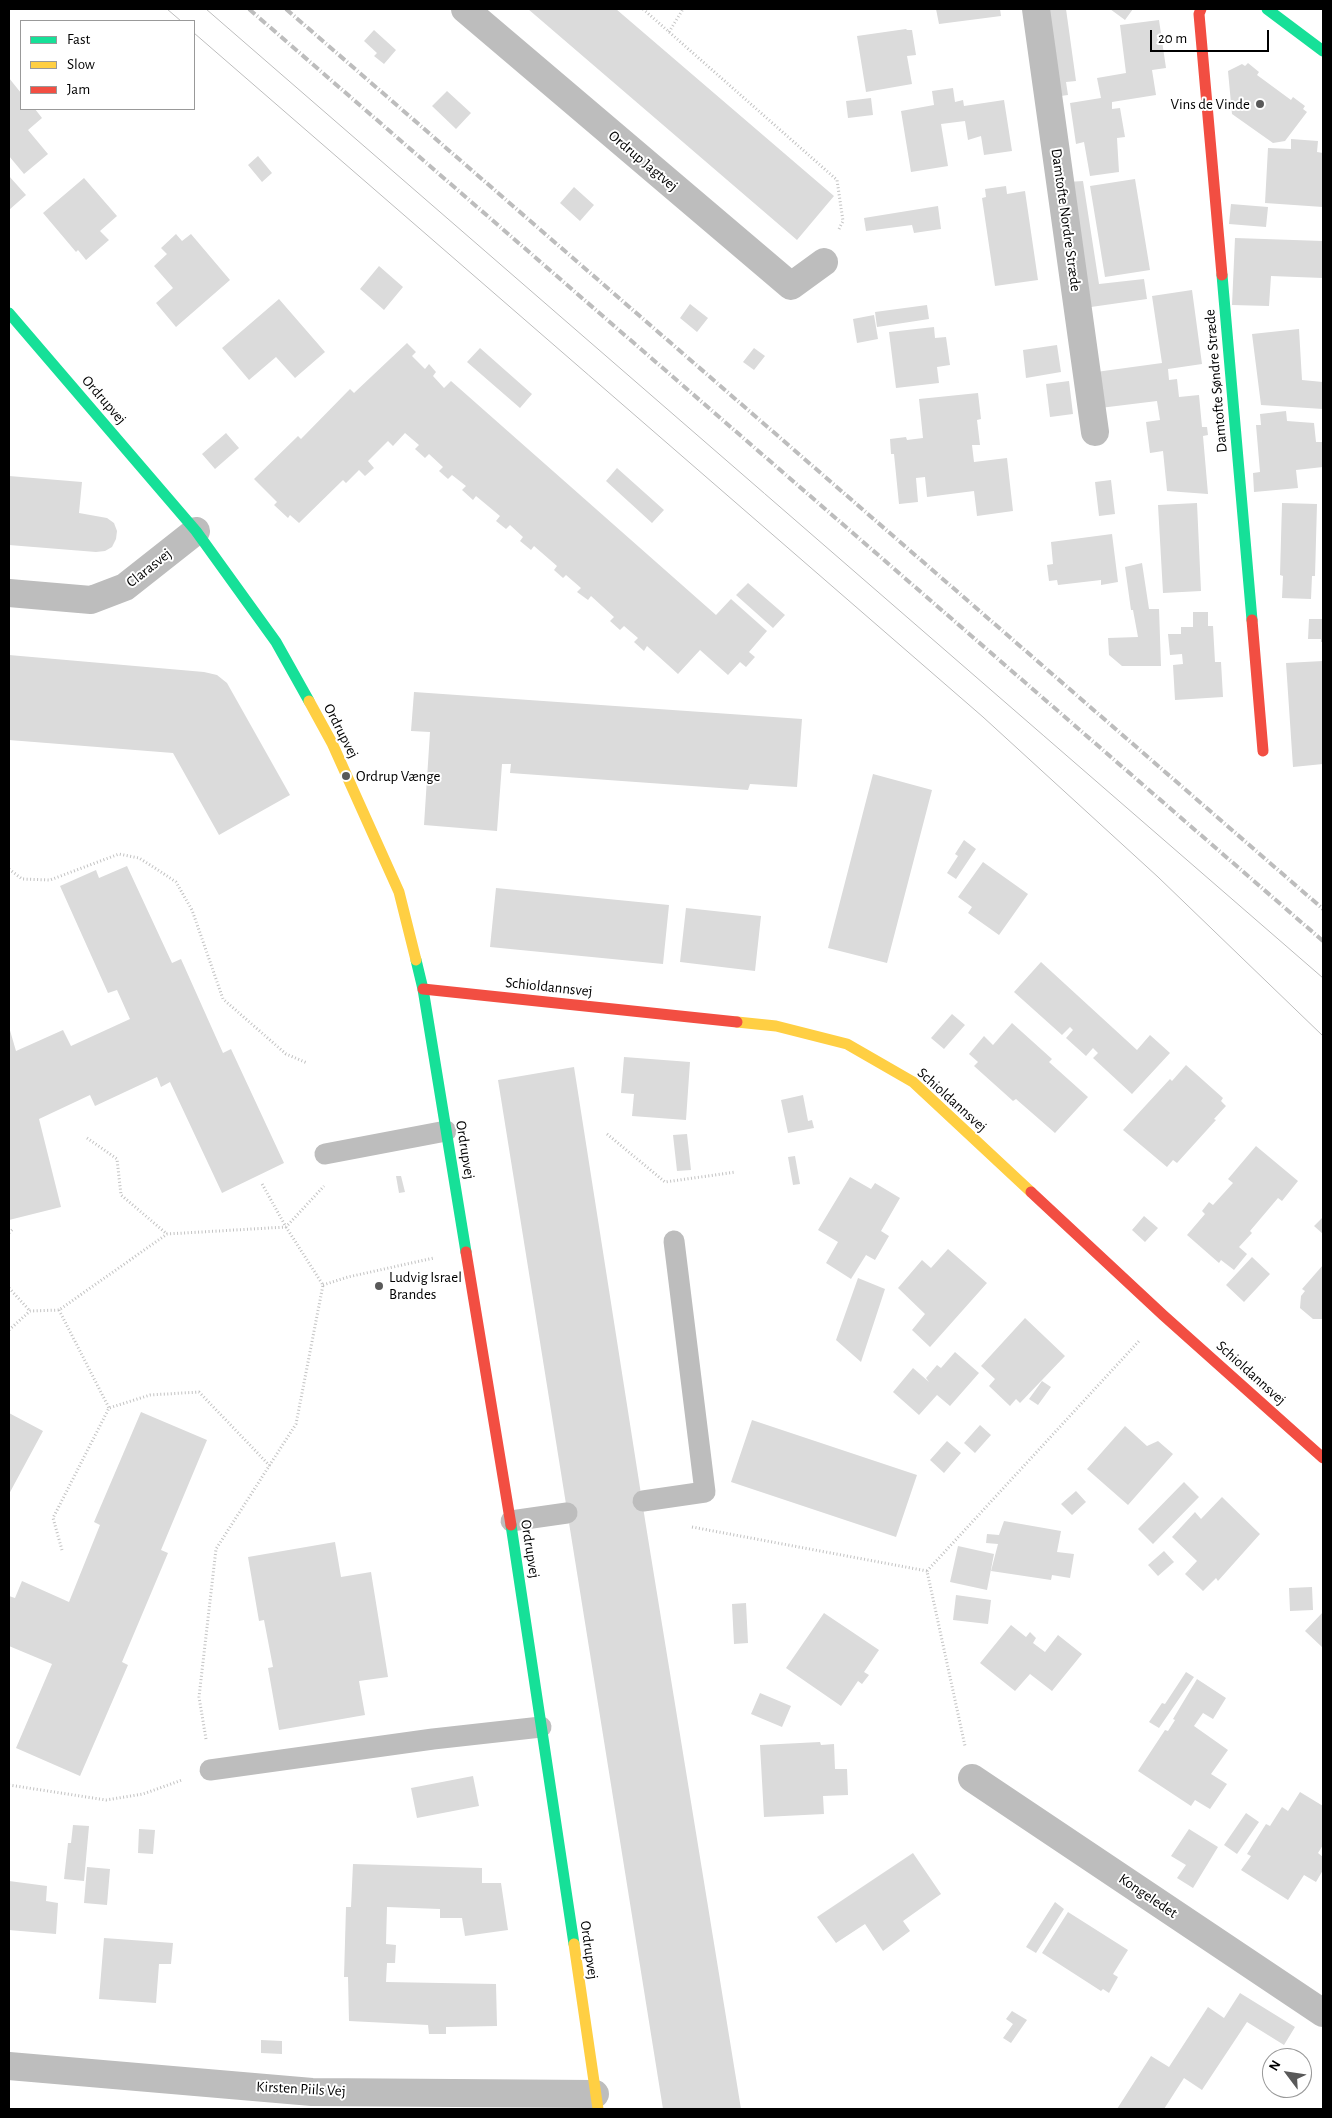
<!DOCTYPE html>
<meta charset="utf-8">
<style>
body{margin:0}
#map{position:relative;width:1332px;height:2118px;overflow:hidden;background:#fff;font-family:"Alegreya Sans",sans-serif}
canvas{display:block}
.frame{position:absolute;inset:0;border:10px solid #000;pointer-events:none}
.legend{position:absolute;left:20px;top:20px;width:175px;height:90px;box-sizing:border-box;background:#fff;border:1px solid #999;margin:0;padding:6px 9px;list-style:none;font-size:15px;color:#000}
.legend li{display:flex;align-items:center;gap:10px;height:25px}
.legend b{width:25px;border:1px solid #999}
.north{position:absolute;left:1262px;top:2048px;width:50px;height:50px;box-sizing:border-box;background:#fff;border:1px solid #999;border-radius:50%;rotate:301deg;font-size:14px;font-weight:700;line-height:20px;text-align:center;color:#000}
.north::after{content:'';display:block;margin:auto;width:18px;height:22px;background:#595959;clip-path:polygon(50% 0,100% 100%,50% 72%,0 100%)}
.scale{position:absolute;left:1150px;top:30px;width:119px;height:22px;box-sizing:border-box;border:2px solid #000;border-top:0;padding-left:6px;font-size:15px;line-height:18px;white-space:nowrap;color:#000;-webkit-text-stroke:4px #fff;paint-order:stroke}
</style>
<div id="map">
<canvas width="1332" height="2118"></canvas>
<div class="frame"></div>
<ul class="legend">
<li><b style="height:6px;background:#16e098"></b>Fast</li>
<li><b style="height:6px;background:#ffcf43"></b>Slow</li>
<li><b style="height:6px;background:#f24e42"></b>Jam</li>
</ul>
<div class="north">N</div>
<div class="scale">20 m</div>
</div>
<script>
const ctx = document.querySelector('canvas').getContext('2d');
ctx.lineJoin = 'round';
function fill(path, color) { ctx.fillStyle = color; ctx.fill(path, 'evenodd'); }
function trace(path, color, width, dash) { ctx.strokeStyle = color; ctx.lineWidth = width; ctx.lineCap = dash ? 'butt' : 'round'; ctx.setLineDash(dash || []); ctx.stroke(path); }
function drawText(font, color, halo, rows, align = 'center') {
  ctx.font = font + ' "Alegreya Sans",sans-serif'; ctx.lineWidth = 4; ctx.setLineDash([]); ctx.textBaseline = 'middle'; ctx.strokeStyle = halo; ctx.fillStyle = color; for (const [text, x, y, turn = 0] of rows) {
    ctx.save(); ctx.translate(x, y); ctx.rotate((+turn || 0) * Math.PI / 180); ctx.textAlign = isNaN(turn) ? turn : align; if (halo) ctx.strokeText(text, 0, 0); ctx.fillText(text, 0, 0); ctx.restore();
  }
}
const building = new Path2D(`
 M 528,9 L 616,9 L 834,196 L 797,240 Z
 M 936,9 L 1000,9 L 1001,16 L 939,24 Z
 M 1041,9 L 1066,9 L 1076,81 L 1066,82 L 1068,95 L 1053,97 Z
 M 1110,9 L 1133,9 L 1125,20 Z
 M 1159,20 L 1166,68 L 1152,70 L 1156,95 L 1112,102 L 1112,109 L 1120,108 L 1125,137 L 1117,138 L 1119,172 L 1090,176 L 1084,142 L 1076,144 L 1070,103 L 1101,98 L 1097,78 L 1126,73 L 1120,25 Z
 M 906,29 L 907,30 L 912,30 L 916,55 L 907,56 L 912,84 L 866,92 L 857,36 Z
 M 374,30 L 396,50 L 384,64 L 374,56 L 377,53 L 364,41 Z
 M 1248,63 L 1259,72 L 1257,75 L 1291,100 L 1293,97 L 1305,106 L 1303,109 L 1307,112 L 1285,141 L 1273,143 L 1232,114 L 1228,71 L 1242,64 L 1245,66 Z
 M 9,78 L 21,93 L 21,109 L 35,109 L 42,118 L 28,130 L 48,154 L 24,174 L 9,156 Z
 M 953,88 L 955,102 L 963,100 L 964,106 L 1004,100 L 1012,151 L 984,155 L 981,136 L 968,140 L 965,121 L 941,124 L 948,166 L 911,172 L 901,111 L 934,105 L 932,91 Z
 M 447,91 L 471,113 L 456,129 L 432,106 Z
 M 871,98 L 873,115 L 848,118 L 846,101 Z
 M 1291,139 L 1318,141 L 1317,152 L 1323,153 L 1323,207 L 1265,203 L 1268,148 L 1291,149 Z
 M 258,156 L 272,173 L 262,182 L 248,165 Z
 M 9,176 L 26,195 L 9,210 Z
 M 84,178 L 117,216 L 100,231 L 109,240 L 86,260 L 78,250 L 76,252 L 43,213 Z
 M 1135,179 L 1150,270 L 1105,277 L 1090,186 Z
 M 1083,181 L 1099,284 L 1144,279 L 1147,299 L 1084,308 L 1067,182 Z
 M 1006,186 L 1007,194 L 1025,191 L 1038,280 L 995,286 L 982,198 L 986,197 L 985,189 Z
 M 574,187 L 594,205 L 580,221 L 560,203 Z
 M 1231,204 L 1268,207 L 1266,227 L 1229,224 Z
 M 938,206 L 941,229 L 914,233 L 912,225 L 866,231 L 864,218 Z
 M 176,234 L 182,241 L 191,234 L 230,280 L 176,327 L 156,303 L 173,288 L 154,266 L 167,254 L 161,248 Z
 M 1235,238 L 1323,241 L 1323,278 L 1271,276 L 1269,306 L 1232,305 Z
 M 379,266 L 403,287 L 384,310 L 360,289 Z
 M 1192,290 L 1202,364 L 1168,369 L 1169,380 L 1177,379 L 1179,397 L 1199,395 L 1202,427 L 1207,427 L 1208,435 L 1203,436 L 1208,494 L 1167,491 L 1163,451 L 1150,453 L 1146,422 L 1160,420 L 1157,401 L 1100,408 L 1096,372 L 1162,363 L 1152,296 Z
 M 279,299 L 325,352 L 295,378 L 276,357 L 249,380 L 222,348 Z
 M 690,304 L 708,318 L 697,332 L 680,318 Z
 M 927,305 L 929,319 L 877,327 L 875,312 Z
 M 874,315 L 878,339 L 857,343 L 853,319 Z
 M 934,327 L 935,338 L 946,337 L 950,365 L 937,367 L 939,383 L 896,388 L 889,332 Z
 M 1299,329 L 1302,380 L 1323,382 L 1323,409 L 1261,405 L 1252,334 Z
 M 407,343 L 416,352 L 412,356 L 425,369 L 429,364 L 436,372 L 433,376 L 444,388 L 451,381 L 716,615 L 731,599 L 767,631 L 749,652 L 755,657 L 746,667 L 740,662 L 728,675 L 700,650 L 678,674 L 647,646 L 644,651 L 634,642 L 638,638 L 624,626 L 620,630 L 610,621 L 614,617 L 591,596 L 588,600 L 577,592 L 581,588 L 566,575 L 563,578 L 554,570 L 557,566 L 534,546 L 531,550 L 520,541 L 523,537 L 510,525 L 506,529 L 496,521 L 500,516 L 476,496 L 473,500 L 462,490 L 466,486 L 452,475 L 448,479 L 439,471 L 443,467 L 429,454 L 425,458 L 415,449 L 419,445 L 405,433 L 393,446 L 388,441 L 368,461 L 374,468 L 365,476 L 359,470 L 346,483 L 343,480 L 299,523 L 290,515 L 288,518 L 274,505 L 277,502 L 254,479 L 298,436 L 301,439 L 350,389 L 354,393 Z
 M 1057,345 L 1061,372 L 1026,378 L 1023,350 Z
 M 480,348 L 532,394 L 520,408 L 467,362 Z
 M 754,348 L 765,356 L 754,370 L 743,362 Z
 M 1069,381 L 1073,414 L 1050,417 L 1046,384 Z
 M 978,393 L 981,419 L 977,420 L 980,445 L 972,445 L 974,462 L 1007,458 L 1013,511 L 977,516 L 974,491 L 927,497 L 925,477 L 916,478 L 918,502 L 899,504 L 894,454 L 891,454 L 890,439 L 906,437 L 907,440 L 923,438 L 919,399 Z
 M 1286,411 L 1287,421 L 1314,423 L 1316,442 L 1323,442 L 1323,467 L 1296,470 L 1298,488 L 1254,492 L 1253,473 L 1260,472 L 1256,425 L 1261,425 L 1260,414 Z
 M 226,433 L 239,448 L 215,469 L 202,454 Z
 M 617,468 L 664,510 L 652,523 L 606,481 Z
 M 9,476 L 82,482 L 79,513 L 107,518 L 114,523 L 117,531 L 116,539 L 112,547 L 105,551 L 96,552 L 9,545 Z
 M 1111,480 L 1115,514 L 1099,516 L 1095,482 Z
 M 1197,503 L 1201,591 L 1163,593 L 1158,505 Z
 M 1282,503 L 1317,504 L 1315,576 L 1312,576 L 1311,599 L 1282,598 L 1283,576 L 1280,575 Z
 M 1112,534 L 1118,582 L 1101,585 L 1101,580 L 1058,585 L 1057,580 L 1049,581 L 1047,565 L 1053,564 L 1051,542 Z
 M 1142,563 L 1149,609 L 1159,609 L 1161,666 L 1122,666 L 1109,655 L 1108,638 L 1138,637 L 1133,610 L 1131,610 L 1125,567 Z
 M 748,583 L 785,615 L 773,628 L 736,595 Z
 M 1193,612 L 1208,612 L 1208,626 L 1213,626 L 1215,662 L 1221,662 L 1223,697 L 1175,700 L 1173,665 L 1183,664 L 1182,654 L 1170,655 L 1168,634 L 1181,634 L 1181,627 L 1193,627 Z
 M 1309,619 L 1323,619 L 1323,642 L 1321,642 L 1321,639 L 1308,639 Z
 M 9,655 L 204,672 L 217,675 L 227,683 L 290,795 L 219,835 L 173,753 L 9,740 Z
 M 1323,661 L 1323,764 L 1293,767 L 1286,663 Z
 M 414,692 L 802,719 L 797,787 L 750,784 L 748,790 L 510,773 L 511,764 L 502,764 L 497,831 L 424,825 L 430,732 L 411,731 Z
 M 873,774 L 932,790 L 887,963 L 828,948 Z
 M 964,840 L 976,849 L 956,879 L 947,873 L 958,856 L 955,854 Z
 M 983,862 L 1028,894 L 999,935 L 968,913 L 972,907 L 958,897 Z
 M 127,866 L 172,963 L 181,959 L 223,1053 L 231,1049 L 284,1163 L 222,1193 L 170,1082 L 161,1087 L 157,1077 L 95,1106 L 90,1095 L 39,1119 L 61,1207 L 9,1220 L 9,1027 L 16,1051 L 63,1030 L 71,1046 L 130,1019 L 117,990 L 108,993 L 60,886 L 96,870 L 99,878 Z
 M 496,888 L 669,905 L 663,964 L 490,947 Z
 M 686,908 L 761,916 L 755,971 L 680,962 Z
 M 1041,962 L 1137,1050 L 1150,1035 L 1170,1053 L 1132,1094 L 1093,1058 L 1098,1053 L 1093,1048 L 1086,1056 L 1066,1038 L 1073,1030 L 1070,1027 L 1062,1035 L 1014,992 Z
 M 952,1014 L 965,1025 L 944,1049 L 931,1038 Z
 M 1012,1023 L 1052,1059 L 1049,1062 L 1088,1097 L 1055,1133 L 1016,1099 L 1013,1101 L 974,1066 L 978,1062 L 969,1054 L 984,1036 L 993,1045 Z
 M 624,1057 L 690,1062 L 686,1120 L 632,1116 L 634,1094 L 621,1093 Z
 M 1186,1065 L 1223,1098 L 1221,1101 L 1226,1106 L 1214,1119 L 1216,1120 L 1177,1163 L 1173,1160 L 1167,1167 L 1123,1130 L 1170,1079 L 1172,1081 Z
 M 574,1067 L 646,1526 L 741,2109 L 663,2109 L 498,1080 Z
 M 803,1095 L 808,1121 L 812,1120 L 814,1128 L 788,1133 L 781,1100 Z
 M 687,1134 L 691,1170 L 677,1171 L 673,1135 Z
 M 1256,1146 L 1298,1181 L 1282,1201 L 1278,1198 L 1250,1231 L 1252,1233 L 1239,1247 L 1247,1254 L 1234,1270 L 1221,1260 L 1219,1263 L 1187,1235 L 1205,1214 L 1202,1211 L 1209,1202 L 1213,1205 L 1233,1183 L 1228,1179 Z
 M 795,1156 L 800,1184 L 793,1185 L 788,1157 Z
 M 396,1176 L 401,1176 L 405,1192 L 399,1193 Z
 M 850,1177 L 871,1189 L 875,1183 L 900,1198 L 881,1231 L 889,1236 L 875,1260 L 866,1255 L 851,1279 L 826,1263 L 838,1242 L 818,1230 Z
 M 1144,1216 L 1158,1228 L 1145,1242 L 1132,1230 Z
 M 1323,1217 L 1323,1234 L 1314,1226 Z
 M 948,1249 L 987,1283 L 930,1347 L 912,1330 L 925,1314 L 898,1288 L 922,1260 L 931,1268 Z
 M 1252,1257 L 1270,1274 L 1244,1302 L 1226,1285 Z
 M 1323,1265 L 1323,1319 L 1313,1319 L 1300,1308 L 1301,1296 L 1305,1291 L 1302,1289 Z
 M 858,1278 L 885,1289 L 861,1362 L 836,1340 Z
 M 1025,1318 L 1065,1356 L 1020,1403 L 1016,1399 L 1010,1406 L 989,1386 L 995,1379 L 981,1366 Z
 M 955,1352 L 979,1373 L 950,1406 L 937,1395 L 919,1415 L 893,1392 L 913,1368 L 929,1382 L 926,1378 L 937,1365 L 941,1368 Z
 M 1042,1381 L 1051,1387 L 1038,1405 L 1029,1399 Z
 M 141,1412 L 207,1440 L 161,1550 L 168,1553 L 122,1662 L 128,1665 L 80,1776 L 16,1748 L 52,1664 L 9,1646 L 9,1596 L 15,1598 L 22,1581 L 69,1602 L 100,1525 L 94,1522 Z
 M 9,1413 L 43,1431 L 9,1494 Z
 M 752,1420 L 917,1475 L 896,1537 L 731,1482 Z
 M 980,1425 L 991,1435 L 975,1453 L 964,1443 Z
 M 1125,1426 L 1147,1446 L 1158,1441 L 1173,1454 L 1128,1505 L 1087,1469 Z
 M 947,1441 L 961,1453 L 944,1473 L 930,1460 Z
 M 1184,1482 L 1199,1497 L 1153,1544 L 1138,1529 Z
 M 1076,1491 L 1086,1502 L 1072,1515 L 1061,1504 Z
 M 1222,1497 L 1260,1534 L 1218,1581 L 1216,1578 L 1203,1591 L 1185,1574 L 1197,1561 L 1172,1537 L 1195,1512 L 1201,1519 Z
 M 1004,1521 L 1061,1531 L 1057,1552 L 1074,1554 L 1070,1578 L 1052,1575 L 1051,1580 L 991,1571 L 998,1544 L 986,1543 L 987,1534 L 999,1535 Z
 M 335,1542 L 341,1577 L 371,1572 L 388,1677 L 359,1681 L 365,1715 L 279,1730 L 268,1668 L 273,1667 L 264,1620 L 259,1621 L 248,1557 Z
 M 958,1546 L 994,1554 L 987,1590 L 950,1582 Z
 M 1164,1551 L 1174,1562 L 1158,1576 L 1148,1565 Z
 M 1312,1587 L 1313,1610 L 1290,1611 L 1289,1588 Z
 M 956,1595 L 991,1600 L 988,1624 L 953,1620 Z
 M 746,1603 L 748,1643 L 734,1644 L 732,1604 Z
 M 1323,1612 L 1323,1648 L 1305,1631 Z
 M 824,1613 L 879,1650 L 864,1672 L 869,1675 L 862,1684 L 858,1681 L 841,1706 L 786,1668 Z
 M 1011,1625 L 1026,1637 L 1030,1632 L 1036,1638 L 1033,1643 L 1045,1652 L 1058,1635 L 1082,1654 L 1052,1691 L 1030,1674 L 1015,1691 L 980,1663 Z
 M 1186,1672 L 1194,1677 L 1159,1728 L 1149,1722 L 1162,1703 L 1165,1704 Z
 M 1197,1679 L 1226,1698 L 1213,1719 L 1203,1713 L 1194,1726 L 1228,1750 L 1211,1774 L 1227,1784 L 1210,1809 L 1195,1800 L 1191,1806 L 1138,1771 L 1165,1730 L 1168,1731 L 1175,1720 L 1173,1719 Z
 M 760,1693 L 791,1706 L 782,1727 L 751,1714 Z
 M 820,1742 L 821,1745 L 834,1744 L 835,1769 L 847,1769 L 848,1795 L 823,1796 L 824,1814 L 764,1817 L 760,1745 Z
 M 473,1776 L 479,1806 L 417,1818 L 411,1788 Z
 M 1300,1792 L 1323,1806 L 1323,1845 L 1318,1853 L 1323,1857 L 1323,1870 L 1316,1882 L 1304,1875 L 1288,1900 L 1241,1870 L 1251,1856 L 1247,1854 L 1266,1824 L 1270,1826 L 1282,1807 L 1288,1811 Z
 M 1246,1813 L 1259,1822 L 1237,1854 L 1224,1845 Z
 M 73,1825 L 89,1826 L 84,1881 L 64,1879 L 68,1843 L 71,1843 Z
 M 139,1829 L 155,1830 L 153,1854 L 138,1853 Z
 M 1189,1829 L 1218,1847 L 1193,1888 L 1177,1878 L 1186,1865 L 1171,1856 Z
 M 913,1853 L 941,1894 L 903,1921 L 910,1931 L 883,1951 L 865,1924 L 836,1943 L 817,1917 Z
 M 353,1864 L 482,1868 L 482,1883 L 501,1883 L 508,1930 L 465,1936 L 462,1918 L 440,1918 L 440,1909 L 387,1907 L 386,1944 L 396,1945 L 395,1963 L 387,1963 L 386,1982 L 496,1984 L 497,2026 L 446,2027 L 446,2034 L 429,2034 L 428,2025 L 349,2021 L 348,1977 L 344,1977 L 346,1907 L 351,1907 Z
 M 87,1867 L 110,1869 L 107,1905 L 84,1903 Z
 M 9,1881 L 47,1886 L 46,1901 L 58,1903 L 56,1934 L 9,1930 Z
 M 1055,1902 L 1064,1909 L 1036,1953 L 1026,1947 Z
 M 1068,1912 L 1128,1950 L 1113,1974 L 1118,1977 L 1109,1993 L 1103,1989 L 1101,1991 L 1042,1953 Z
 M 104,1938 L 173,1943 L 171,1964 L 159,1964 L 156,2003 L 99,1999 Z
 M 1240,1993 L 1295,2027 L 1284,2045 L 1247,2022 L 1202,2090 L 1184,2078 L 1164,2109 L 1117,2109 L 1151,2056 L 1169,2067 L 1208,2007 L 1224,2018 Z
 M 1012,2011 L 1027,2020 L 1011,2043 L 1003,2038 L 1013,2024 L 1006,2019 Z
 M 261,2040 L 282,2041 L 282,2054 L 261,2053 Z`);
const path = new Path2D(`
 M 643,9 L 837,180 L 843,221 L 838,231
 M 669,32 L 683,9
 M 9,869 L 22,879 L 50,880 L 119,854 L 139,858 L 158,870 L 176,882 L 192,910 L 223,999 L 286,1054 L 307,1063
 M 607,1134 L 665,1182 L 736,1172
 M 87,1138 L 117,1159 L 121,1195 L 167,1234
 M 9,1233 L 13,1229
 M 323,1285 L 348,1277 L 434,1258
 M 9,1288 L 30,1311
 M 59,1310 L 109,1408
 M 9,1330 L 30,1311 L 59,1310 L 167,1234 L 286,1227 L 324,1186
 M 692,1527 L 927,1571 L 965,1746
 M 62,1550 L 53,1518 L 109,1408 L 150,1395 L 199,1392 L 270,1466
 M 927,1571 L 1139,1341
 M 206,1739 L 199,1697 L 216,1549 L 296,1424 L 323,1285 L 286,1227 L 261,1182
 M 9,1785 L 106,1800 L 143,1794 L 182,1780`);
const lane = new Path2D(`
 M 325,1154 L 446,1131
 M 643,1501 L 705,1492 L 674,1241
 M 511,1521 L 567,1513
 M 210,1770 L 433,1739 L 541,1727`);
const street = new Path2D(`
 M 465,9 L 791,286 L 824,262
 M 1036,9 L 1095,432
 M 9,593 L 91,600 L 125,587 L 196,531
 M 972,1778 L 1323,2013
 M 9,2066 L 312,2092 L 595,2094`);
const fast = new Path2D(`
 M 1267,9 L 1323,51
 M 1222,275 L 1252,620
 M 9,313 L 196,531 L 276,642 L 309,701
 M 416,960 L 423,989 L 466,1252
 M 511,1525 L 574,1944`);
const slow = new Path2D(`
 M 309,701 L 332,743 L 399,892 L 416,960
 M 737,1022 L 776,1026 L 847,1044 L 913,1082 L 1031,1192
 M 574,1944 L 598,2109`);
const jam = new Path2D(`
 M 1201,9 L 1199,14 L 1222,275
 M 1252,620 L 1263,751
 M 423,989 L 737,1022
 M 1031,1192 L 1163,1315 L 1323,1458
 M 466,1252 L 511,1525`);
const tram = new Path2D(`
 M 167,9 L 181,21
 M 206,9 L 1323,978
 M 194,33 L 983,717 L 1158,877 L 1323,1036`);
const rail = new Path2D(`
 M 249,9 L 1323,941
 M 286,9 L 1323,909`);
const markers = [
 [1260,104,5,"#595959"],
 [346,776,5,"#595959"],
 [379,1286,5,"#595959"]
];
const poiNames = [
 ["Vins de Vinde",1250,104,"right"],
 ["Ordrup Vænge",356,776],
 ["Ludvig Israel",389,1277],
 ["Brandes",389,1294]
];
const streetNames = [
 ["Ordrup Jagtvej",643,161,40],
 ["Damtofte Nordre Stræde",1066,220,82],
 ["Damtofte Søndre Stræde",1216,381,-95],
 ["Ordrupvej",104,400,49],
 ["Clarasvej",149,568,-38],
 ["Ordrupvej",341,731,63],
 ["Schioldannsvej",549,987,6],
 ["Schioldannsvej",952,1100,42],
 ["Ordrupvej",465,1150,81],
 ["Schioldannsvej",1251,1373,42],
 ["Ordrupvej",530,1549,81],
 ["Kongeledet",1148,1896,34],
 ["Ordrupvej",589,1950,82],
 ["Kirsten Piils Vej",301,2089,3]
];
fill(building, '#dbdbdb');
trace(path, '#c2c2c2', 3, [1, 2.5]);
trace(lane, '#bdbdbd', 21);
trace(street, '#bdbdbd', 28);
trace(fast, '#16e098', 11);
trace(slow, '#ffcf43', 11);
trace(jam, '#f24e42', 11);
trace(tram, '#bdbdbd', 1);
trace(rail, '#bdbdbd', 4, [8, 2.5, 1, 2.5]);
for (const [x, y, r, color] of markers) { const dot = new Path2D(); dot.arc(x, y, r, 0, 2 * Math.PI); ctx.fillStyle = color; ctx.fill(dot); trace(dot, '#fff', 2); }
drawText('15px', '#000', '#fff', poiNames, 'left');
drawText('15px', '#000', '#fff', streetNames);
</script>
